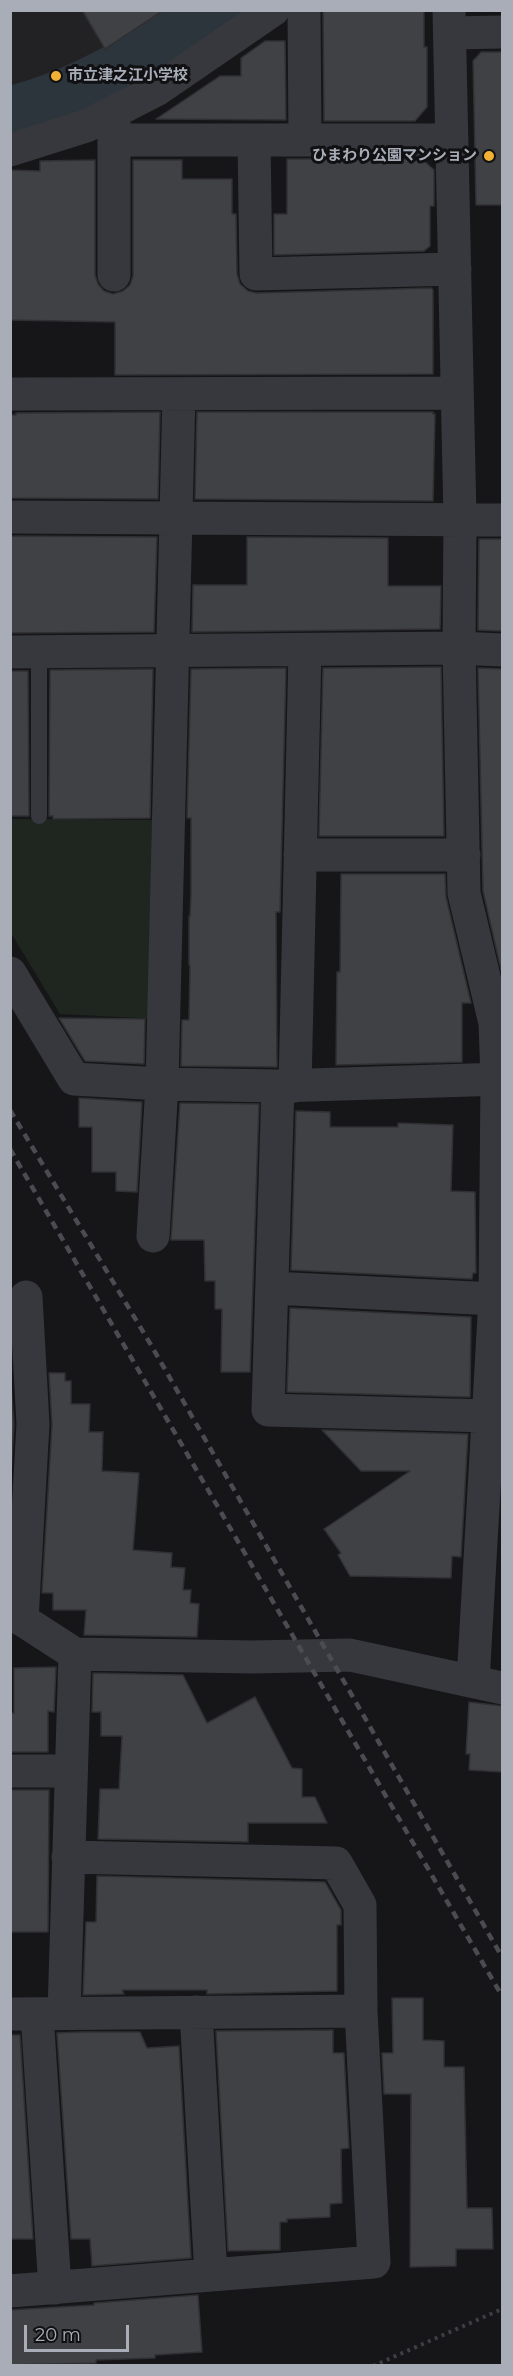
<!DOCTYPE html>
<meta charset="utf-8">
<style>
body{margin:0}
#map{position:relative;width:513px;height:2376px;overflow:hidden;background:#161618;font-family:Montserrat,sans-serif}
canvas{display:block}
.frame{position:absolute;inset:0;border:12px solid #a8adb8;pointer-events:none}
.scale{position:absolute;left:24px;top:2325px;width:105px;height:27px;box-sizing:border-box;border:3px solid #a8adb8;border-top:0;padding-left:8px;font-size:18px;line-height:21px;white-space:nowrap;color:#a8adb8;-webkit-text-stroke:4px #111113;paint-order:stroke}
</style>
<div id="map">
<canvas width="513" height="2376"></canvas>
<div class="frame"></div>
<div class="scale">20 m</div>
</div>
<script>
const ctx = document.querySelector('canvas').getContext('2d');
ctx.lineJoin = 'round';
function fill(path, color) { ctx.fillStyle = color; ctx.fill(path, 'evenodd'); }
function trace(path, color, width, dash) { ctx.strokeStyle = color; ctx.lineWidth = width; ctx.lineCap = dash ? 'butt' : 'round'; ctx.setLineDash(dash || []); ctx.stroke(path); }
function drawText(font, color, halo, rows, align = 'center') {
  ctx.font = font + ' Montserrat,"Noto Sans JP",sans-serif'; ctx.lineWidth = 6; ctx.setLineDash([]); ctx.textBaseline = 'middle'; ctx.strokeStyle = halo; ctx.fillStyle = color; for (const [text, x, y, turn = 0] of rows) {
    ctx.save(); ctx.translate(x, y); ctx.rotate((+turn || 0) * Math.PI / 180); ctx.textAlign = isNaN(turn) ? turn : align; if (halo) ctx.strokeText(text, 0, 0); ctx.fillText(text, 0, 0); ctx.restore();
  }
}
const built = new Path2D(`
 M 10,11 L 205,11 L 137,59 L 65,92 L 11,112 Z`);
const green = new Path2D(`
 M 11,819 L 164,820 L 159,1019 L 60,1014 L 11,933 Z`);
const river = new Path2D(`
 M 10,118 C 91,98 153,56 221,10`);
const building = new Path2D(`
 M 82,10 L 164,10 L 105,49 Z
 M 323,10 L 424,10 L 424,47 L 427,47 L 427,107 L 415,121 L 324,121 Z
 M 265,41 L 285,41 L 286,120 L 156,119 L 220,76 L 241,76 L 241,58 Z
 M 481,52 L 502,52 L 502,205 L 476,205 L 473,61 Z
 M 287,159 L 422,159 L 434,170 L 434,206 L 430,206 L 430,246 L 424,251 L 274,255 L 274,214 L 287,214 Z
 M 95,160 L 95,275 L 98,284 L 104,291 L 113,294 L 123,291 L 130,285 L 133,276 L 133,160 L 182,160 L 182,179 L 232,179 L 232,214 L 236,214 L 237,274 L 240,284 L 248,291 L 256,293 L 431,288 L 433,290 L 433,374 L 115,375 L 115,322 L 10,320 L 10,170 L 40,171 L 40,161 Z
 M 160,412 L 158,499 L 10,498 L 10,415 L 16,415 L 16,413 Z
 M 197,412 L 433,412 L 433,414 L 435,414 L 433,501 L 195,499 Z
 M 10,536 L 157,537 L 154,632 L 10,633 Z
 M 247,537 L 388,538 L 388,586 L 441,586 L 440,629 L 192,632 L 193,585 L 247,585 Z
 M 479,539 L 502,539 L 502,631 L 478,630 Z
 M 441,667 L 444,836 L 319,836 L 323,668 Z
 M 286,668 L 280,912 L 276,912 L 277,1067 L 181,1066 L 182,1020 L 189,1020 L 190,965 L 189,965 L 189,916 L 190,916 L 191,894 L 191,818 L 187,818 L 191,669 Z
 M 478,668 L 502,669 L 502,974 L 483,891 Z
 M 153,669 L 150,818 L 53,819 L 53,816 L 49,816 L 50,670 Z
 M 10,671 L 28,671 L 29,816 L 10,816 Z
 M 341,874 L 445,874 L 446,897 L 471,1003 L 462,1003 L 462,1062 L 336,1065 L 337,972 L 340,972 Z
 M 59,1018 L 145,1019 L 144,1064 L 85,1061 Z
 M 79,1098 L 142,1102 L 137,1192 L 116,1191 L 116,1172 L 92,1172 L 92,1127 L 79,1127 Z
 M 180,1103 L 259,1104 L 250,1372 L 221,1372 L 222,1309 L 215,1309 L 215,1281 L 205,1281 L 204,1240 L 171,1240 Z
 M 296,1111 L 330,1112 L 330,1127 L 398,1127 L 398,1123 L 453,1125 L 451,1191 L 475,1192 L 476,1273 L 473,1273 L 472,1279 L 291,1270 Z
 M 290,1308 L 471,1317 L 470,1397 L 287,1392 Z
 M 10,1373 L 14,1424 L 10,1490 Z
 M 49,1373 L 65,1373 L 65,1381 L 71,1381 L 71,1404 L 90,1404 L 89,1432 L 103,1432 L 102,1471 L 139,1473 L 133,1550 L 172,1553 L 171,1567 L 185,1568 L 183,1590 L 191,1590 L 190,1603 L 199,1604 L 197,1637 L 84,1635 L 86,1610 L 53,1610 L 53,1593 L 42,1593 L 52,1425 Z
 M 322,1430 L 468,1434 L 461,1557 L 452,1556 L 451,1578 L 350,1576 L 338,1555 L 341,1553 L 324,1529 L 410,1471 L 361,1471 Z
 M 56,1667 L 54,1712 L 48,1711 L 48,1752 L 10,1752 L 10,1713 L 14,1713 L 14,1668 Z
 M 93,1673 L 183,1675 L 207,1723 L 255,1697 L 292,1768 L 302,1769 L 302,1797 L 315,1797 L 327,1823 L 248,1823 L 248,1842 L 98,1839 L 100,1789 L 119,1789 L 122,1736 L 101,1736 L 101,1712 L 92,1712 Z
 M 469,1702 L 502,1706 L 502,1772 L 469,1770 L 470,1754 L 466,1754 Z
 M 10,1790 L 49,1790 L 48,1932 L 10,1932 Z
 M 97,1876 L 325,1882 L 341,1910 L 341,1925 L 337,1925 L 337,1991 L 207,1994 L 207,1990 L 122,1990 L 124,1994 L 83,1995 L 86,1922 L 96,1922 Z
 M 392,1998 L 423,1998 L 423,2040 L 444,2041 L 444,2067 L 464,2067 L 467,2208 L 492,2208 L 493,2249 L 456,2249 L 456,2266 L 410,2267 L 411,2094 L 384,2094 L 382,2053 L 393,2053 Z
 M 333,2030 L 333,2053 L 344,2053 L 349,2148 L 341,2149 L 342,2203 L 330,2204 L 330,2217 L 287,2219 L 287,2222 L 280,2222 L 280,2250 L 228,2251 L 216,2031 Z
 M 82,2032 L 140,2032 L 147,2048 L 179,2046 L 191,2258 L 92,2266 L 90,2239 L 71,2239 L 57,2033 Z
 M 10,2035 L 20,2035 L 33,2239 L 10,2239 Z
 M 198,2295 L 202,2352 L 155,2355 L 155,2358 L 96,2360 L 96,2363 L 10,2365 L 10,2310 L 94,2305 L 94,2303 Z`);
const path = new Path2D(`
 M 373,2366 L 502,2309`);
const service = new Path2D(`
 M 39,652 L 39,816`);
const minor = new Path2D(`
 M 304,10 L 305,140
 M 449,10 L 460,519 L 459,648 L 464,893 L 495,1023 L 497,1079 L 495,1299 L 473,1681
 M 450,33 L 502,32
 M 114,140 L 452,140
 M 254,140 L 256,274 L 455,269
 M 10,150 L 86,126 L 158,89 L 273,10
 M 114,275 L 114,118
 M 10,394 L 457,393
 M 10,517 L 502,520
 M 10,652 L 459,648 L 502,650
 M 300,855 L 464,855
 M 10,973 L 74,1079 L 162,1084 L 278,1086 L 502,1079
 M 278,1086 L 268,1410 L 489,1416
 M 295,1086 L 305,650
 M 153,1236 L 162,1084 L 179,394
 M 272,1288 L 495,1299
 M 10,1612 L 75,1654 L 252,1657 L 350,1655 L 502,1688
 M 22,1620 L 33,1424 L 26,1297
 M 10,1771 L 71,1771
 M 68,1857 L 336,1863 L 360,1905 L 361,2011
 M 196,2012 L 211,2275
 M 64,2013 L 75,1654
 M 10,2014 L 361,2011 L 374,2262 L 10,2291
 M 37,2014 L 55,2288`);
const rail = new Path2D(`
 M 10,1110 L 151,1345 L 502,1957
 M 10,1149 L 502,1996`);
const markers = [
 [56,76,6,"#f2b134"],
 [489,156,6,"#f2b134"]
];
const poiNames = [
 ["市立津之江小学校",68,76],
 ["ひまわり公園マンション",477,156,"right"]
];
fill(built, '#222225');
fill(green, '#1e261f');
trace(river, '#2c353c', 63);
fill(building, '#404145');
trace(building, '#303034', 1.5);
trace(path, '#3d3f44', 4, [3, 4.5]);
trace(service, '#37383d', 16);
trace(minor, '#37383d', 33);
trace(rail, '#4a4c52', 4.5, [8, 6]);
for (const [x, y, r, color] of markers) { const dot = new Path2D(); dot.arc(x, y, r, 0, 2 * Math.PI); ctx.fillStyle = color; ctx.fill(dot); trace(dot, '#111113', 2); }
drawText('bold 15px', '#a8adb8', '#111113', poiNames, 'left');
</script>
